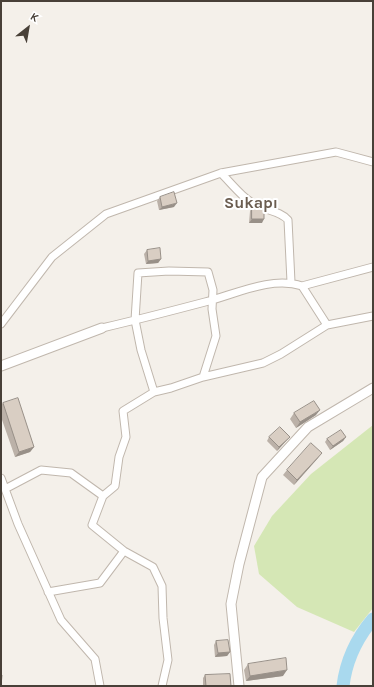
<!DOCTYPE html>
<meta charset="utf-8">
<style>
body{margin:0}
#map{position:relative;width:374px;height:687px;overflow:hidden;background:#f4f0ea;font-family:Karla,sans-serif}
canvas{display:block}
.frame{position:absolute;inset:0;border:2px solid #484038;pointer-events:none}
.north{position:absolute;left:8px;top:8px;width:40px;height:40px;-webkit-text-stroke:3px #fff;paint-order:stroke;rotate:31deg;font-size:11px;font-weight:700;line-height:16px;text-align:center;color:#484038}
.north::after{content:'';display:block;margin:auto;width:14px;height:18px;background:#484038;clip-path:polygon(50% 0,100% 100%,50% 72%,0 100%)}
</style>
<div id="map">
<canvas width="374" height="687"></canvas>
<div class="frame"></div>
<div class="north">K</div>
</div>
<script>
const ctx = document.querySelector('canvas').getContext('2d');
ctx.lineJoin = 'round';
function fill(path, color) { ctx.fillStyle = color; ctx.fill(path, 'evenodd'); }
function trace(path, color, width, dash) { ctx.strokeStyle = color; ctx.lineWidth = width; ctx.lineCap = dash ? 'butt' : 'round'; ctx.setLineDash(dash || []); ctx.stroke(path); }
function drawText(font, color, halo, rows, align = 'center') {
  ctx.font = font + ' Karla,sans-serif'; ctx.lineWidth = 4; ctx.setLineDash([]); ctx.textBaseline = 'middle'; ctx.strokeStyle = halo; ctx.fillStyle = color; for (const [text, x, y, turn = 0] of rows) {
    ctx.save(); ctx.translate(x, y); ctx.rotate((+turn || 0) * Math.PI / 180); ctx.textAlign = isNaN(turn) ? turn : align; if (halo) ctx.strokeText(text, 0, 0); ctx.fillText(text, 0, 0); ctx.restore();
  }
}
const green = new Path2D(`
 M 373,425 L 373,608 L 354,632 L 297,607 L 259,574 L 254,546 L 272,516 L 311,474 Z`);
const river = new Path2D(`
 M 343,686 C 346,661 357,638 373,619`);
const minor = new Path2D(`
 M 221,173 C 232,184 243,199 258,206 C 268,211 280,211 288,220 L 291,282
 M 302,286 L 327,325
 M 1,324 L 52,257 L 106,214 L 221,173 L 336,152 L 373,162
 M 102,328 C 136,320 171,311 205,302 C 236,294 271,276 302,286 L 373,267
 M 154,392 L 141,350 L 135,320 L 138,273 L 169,271 L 208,272 L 213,290 L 212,309 L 216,336 L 203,377
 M 1,478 L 18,524 L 61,620 L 95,659 L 100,686
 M 5,489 L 41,470 L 71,473 L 103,496
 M 48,592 L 100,583 L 124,551
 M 162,686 L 168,660 L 163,618 L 162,586 L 153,567 L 124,551 L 92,525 L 103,496 L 115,486 L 119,457 L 126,437 L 123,411 L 154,392 L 171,388 L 203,377 L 263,363 L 281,354 L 327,325 L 373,316`);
const tertiary = new Path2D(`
 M 1,366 L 102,328
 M 239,686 L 231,604 L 239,564 L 262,477 L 308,427 L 373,388`);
const wall = new Path2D(`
 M 160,197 L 174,207 L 159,210 L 157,201 Z
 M 252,207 L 262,223 L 249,223 L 250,211 Z
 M 147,250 L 161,259 L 158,263 L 146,264 L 144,254 Z
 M 3,403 L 34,447 L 30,452 L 15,457 L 1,417 L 1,405 Z
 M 294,413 L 316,415 L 296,428 L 290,419 Z
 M 269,437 L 290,437 L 287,440 L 277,451 L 267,441 Z
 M 346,437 L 343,441 L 330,450 L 325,442 L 327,439 Z
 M 318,458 L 294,485 L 283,475 L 287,470 Z
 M 216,641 L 230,652 L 227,656 L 215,657 L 214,645 Z
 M 248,664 L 283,676 L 246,681 L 244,670 Z
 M 205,675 L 231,686 L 203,686 L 203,678 Z`);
const shadedWall = new Path2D(`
 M 177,203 L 174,207 L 159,210 L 162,207 Z
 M 252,219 L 264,219 L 262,223 L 249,223 Z
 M 161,259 L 158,263 L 146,264 L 148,261 Z
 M 320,410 L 316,415 L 296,428 L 300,422 Z
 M 290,437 L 287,440 L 277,451 L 279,447 Z
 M 346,437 L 343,441 L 330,450 L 333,446 Z
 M 34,447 L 30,452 L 15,457 L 19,452 Z
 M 322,453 L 318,458 L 294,485 L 297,480 Z
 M 230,652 L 227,656 L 215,657 L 218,653 Z
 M 287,670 L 283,676 L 246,681 L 250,676 Z`);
const building = new Path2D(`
 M 174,192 L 177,203 L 162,207 L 160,197 Z
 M 252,207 L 264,209 L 264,219 L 252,219 Z
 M 160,248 L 161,259 L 148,261 L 147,250 Z
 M 18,398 L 34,447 L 19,452 L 3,403 Z
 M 314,401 L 320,410 L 300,422 L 294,413 Z
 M 280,427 L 290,437 L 279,447 L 269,437 Z
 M 341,430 L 346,437 L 333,446 L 327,439 Z
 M 311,443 L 322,453 L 297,480 L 287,470 Z
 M 228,640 L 230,652 L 218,653 L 216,641 Z
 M 286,658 L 287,670 L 250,676 L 248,664 Z
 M 230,674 L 231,686 L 206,686 L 205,675 Z
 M 1,675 L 2,675 L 1,686 Z`);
const districtNames = [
 ["Sukapı",251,203]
];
fill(green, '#d5e7b5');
trace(river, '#a9d9ee', 13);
trace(minor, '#c0b7ad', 9);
trace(tertiary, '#c0b7ad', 11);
trace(minor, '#fff', 7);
trace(tertiary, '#fff', 9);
fill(wall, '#bbb1a8');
fill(shadedWall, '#989088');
fill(building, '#d9cec3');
trace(building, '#989088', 1);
drawText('bold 16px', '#6b5d50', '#fff', districtNames);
</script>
